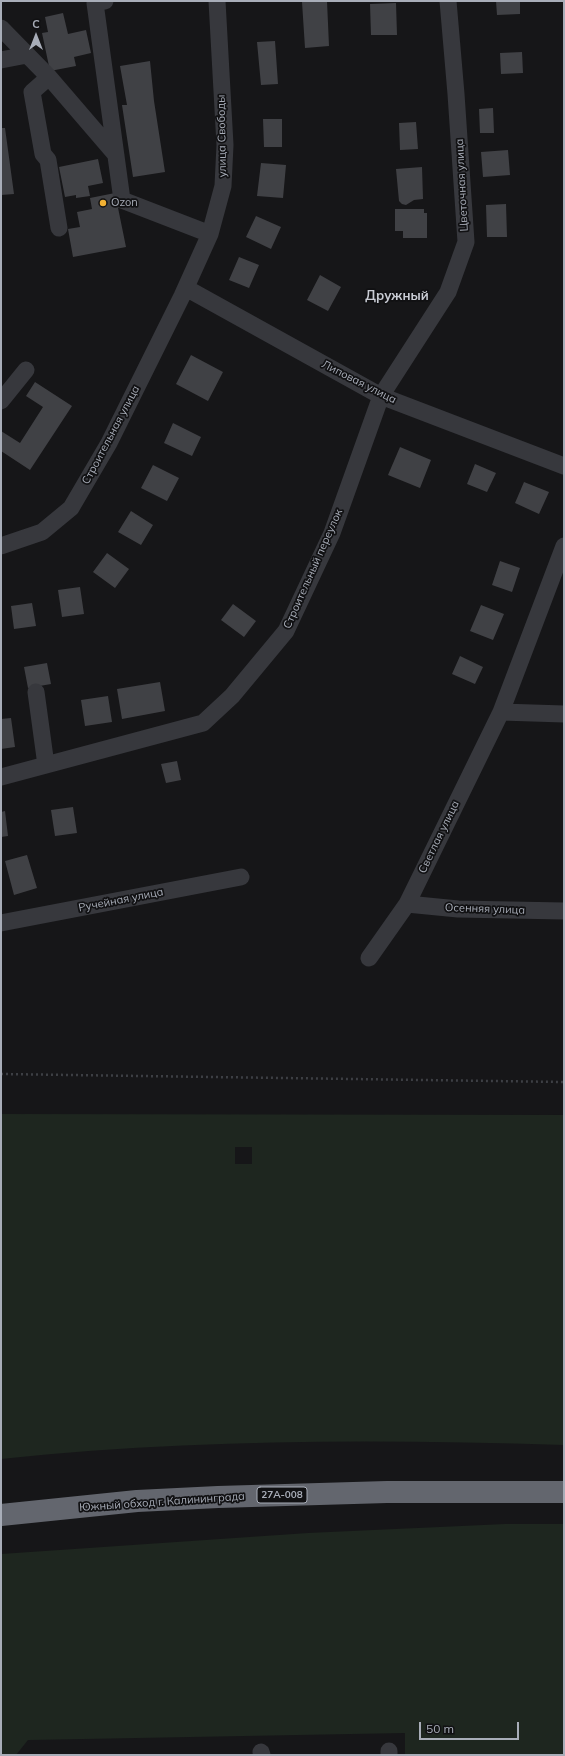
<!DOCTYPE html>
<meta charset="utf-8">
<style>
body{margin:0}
#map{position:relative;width:565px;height:1756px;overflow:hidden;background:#161618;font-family:Mulish,sans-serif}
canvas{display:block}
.frame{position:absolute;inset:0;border:2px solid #a8adb8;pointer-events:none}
.north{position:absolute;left:16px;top:16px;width:40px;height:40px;-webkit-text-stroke:3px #111113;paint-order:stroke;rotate:0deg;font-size:11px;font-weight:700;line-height:16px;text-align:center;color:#a8adb8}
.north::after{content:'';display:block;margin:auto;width:14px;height:18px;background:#a8adb8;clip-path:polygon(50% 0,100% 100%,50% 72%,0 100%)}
.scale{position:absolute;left:419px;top:1722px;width:100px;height:18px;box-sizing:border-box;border:2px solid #a8adb8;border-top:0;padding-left:5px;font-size:12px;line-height:14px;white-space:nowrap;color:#a8adb8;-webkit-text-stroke:3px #111113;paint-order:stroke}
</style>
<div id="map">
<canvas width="565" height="1756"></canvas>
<div class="frame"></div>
<div class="north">С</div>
<div class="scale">50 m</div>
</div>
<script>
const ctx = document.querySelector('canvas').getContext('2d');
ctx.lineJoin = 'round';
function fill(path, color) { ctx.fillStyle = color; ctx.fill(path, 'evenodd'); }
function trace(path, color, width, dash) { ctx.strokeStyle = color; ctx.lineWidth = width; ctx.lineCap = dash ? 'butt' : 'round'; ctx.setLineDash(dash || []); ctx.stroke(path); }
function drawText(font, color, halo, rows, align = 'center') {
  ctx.font = font + ' Mulish,sans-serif'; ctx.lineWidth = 3.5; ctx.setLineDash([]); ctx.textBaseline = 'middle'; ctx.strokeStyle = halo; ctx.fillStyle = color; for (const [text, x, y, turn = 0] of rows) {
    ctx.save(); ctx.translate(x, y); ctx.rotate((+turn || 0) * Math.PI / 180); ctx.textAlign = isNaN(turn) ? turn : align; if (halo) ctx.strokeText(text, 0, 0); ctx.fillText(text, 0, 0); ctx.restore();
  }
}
const green = new Path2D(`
 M 1,1114 L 564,1115 L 564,1445 C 377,1439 188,1439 1,1459 ZM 252,1147 L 252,1164 L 235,1164 L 235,1147 Z
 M 505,1524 L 564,1524 L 564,1755 L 405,1755 L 405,1733 L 30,1740 L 28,1740 L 16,1755 L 1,1755 L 1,1554 L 308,1533 Z`);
const building = new Path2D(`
 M 327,1 L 329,46 L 305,48 L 302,2 Z
 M 496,1 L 520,1 L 520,14 L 497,15 Z
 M 396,3 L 397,35 L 371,35 L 370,4 Z
 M 63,13 L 68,34 L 86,30 L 91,53 L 74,57 L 76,66 L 50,71 L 42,33 L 48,32 L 45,17 Z
 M 275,41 L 278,84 L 261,85 L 257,42 Z
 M 522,52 L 523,73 L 501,74 L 500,53 Z
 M 150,61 L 154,101 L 165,172 L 133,177 L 122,105 L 127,105 L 120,66 Z
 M 493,108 L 494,133 L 480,133 L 479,109 Z
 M 263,119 L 282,119 L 282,147 L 264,147 Z
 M 416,122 L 418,149 L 400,150 L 399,123 Z
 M 1,128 L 5,128 L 14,194 L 1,195 Z
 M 508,150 L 510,175 L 483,177 L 481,152 Z
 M 98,159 L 103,183 L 88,186 L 90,196 L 76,198 L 76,195 L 65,197 L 59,167 Z
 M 261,163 L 286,165 L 283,198 L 257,196 Z
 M 422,167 L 423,199 L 414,200 L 406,205 L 402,204 L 399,201 L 396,169 Z
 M 115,193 L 126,247 L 73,257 L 68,229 L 80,227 L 77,212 L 92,209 L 90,198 Z
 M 506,204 L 507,237 L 487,237 L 486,205 Z
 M 395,209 L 424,209 L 424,213 L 427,213 L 427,238 L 403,238 L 403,231 L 395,231 Z
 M 256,216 L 281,227 L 271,249 L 246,237 Z
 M 239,257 L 259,265 L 249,288 L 229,280 Z
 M 320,275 L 341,287 L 328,311 L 307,300 Z
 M 191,355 L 223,372 L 208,401 L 176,384 Z
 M 35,382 L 72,406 L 30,470 L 1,451 L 1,431 L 20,443 L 43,407 L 26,396 Z
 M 173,423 L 201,437 L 192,456 L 164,443 Z
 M 400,447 L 431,460 L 420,488 L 388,475 Z
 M 475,464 L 496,473 L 487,492 L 467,484 Z
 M 153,465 L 179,478 L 167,501 L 141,488 Z
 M 524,482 L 549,492 L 539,514 L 515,503 Z
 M 131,511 L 153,525 L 141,545 L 118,532 Z
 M 107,553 L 129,569 L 115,588 L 93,572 Z
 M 500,561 L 520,568 L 512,592 L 492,585 Z
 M 80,587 L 84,614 L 62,617 L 58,590 Z
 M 32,603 L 36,626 L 14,629 L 11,606 Z
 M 233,604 L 256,621 L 244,637 L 221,620 Z
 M 481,605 L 504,614 L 493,640 L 470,631 Z
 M 460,656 L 483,667 L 475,684 L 452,674 Z
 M 47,663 L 51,684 L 28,688 L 24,667 Z
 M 160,682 L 165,711 L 122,719 L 117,689 Z
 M 108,696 L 112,722 L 85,726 L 81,700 Z
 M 11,718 L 15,747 L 1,749 L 1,719 Z
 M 177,761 L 181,780 L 166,783 L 161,764 Z
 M 73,807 L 77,833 L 55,836 L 51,810 Z
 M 5,811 L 8,836 L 1,837 L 1,812 Z
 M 27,855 L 37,888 L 14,895 L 5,861 Z`);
const path = new Path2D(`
 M 1,1074 L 564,1082`);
const minor = new Path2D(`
 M 105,1 L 95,3 L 122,200 L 210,234
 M 1,28 L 49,77 L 116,155
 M 1,60 L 27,55
 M 49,77 L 32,92 L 43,154 L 48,160 L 59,228
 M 186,288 L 381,396 L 564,466
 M 1,401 L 26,370
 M 1,546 L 42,532 L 71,508 L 109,443 L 182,296 L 210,234 L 223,186 L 225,145 L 217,1
 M 36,692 L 46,765
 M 501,712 L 564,714
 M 1,777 L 203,723 L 232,696 L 286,631 L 332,533 L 381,396 L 448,292 L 466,242 L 456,94 L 448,1
 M 407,904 L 458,909 L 564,911
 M 1,923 L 241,877
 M 369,958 L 407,904 L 501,712 L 564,546
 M 389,1751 L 389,1755
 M 261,1752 L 262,1755`);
const highway = new Path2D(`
 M 1,1515 L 137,1501 L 218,1497 L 387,1492 L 564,1492`);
const markers = [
 [103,203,4,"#f2b134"]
];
const shields = [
 [282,1495,50]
];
const shieldNames = [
 ["27А-008",282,1495]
];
const streetNames = [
 ["улица Свободы",222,136,-91],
 ["Цветочная улица",462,185,-93],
 ["Липовая улица",359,382,27],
 ["Строительная улица",111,435,-62],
 ["Строительный переулок",313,569,-66],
 ["Светлая улица",439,837,-64],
 ["Ручейная улица",121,900,-11],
 ["Осенняя улица",485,909,2],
 ["Южный обход г. Калининграда",162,1502,-4]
];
const poiNames = [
 ["Ozon",111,203]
];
const quarterNames = [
 ["Дружный",397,296]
];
fill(green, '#1e261f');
fill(building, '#404145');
trace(path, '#3d3f44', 2.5, [2, 3]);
trace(minor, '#37383d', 17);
trace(highway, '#63666e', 22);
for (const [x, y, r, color] of markers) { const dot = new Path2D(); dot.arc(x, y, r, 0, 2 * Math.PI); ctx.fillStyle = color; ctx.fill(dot); trace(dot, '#111113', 1.5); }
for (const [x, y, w] of shields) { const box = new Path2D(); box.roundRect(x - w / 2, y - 8, w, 16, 3); ctx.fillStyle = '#111113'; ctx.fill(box); trace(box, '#a8adb8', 1); }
drawText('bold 10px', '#a8adb8', null, shieldNames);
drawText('11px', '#a8adb8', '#111113', streetNames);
drawText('11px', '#a8adb8', '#111113', poiNames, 'left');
drawText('bold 13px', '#c9ccd4', '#111113', quarterNames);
</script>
